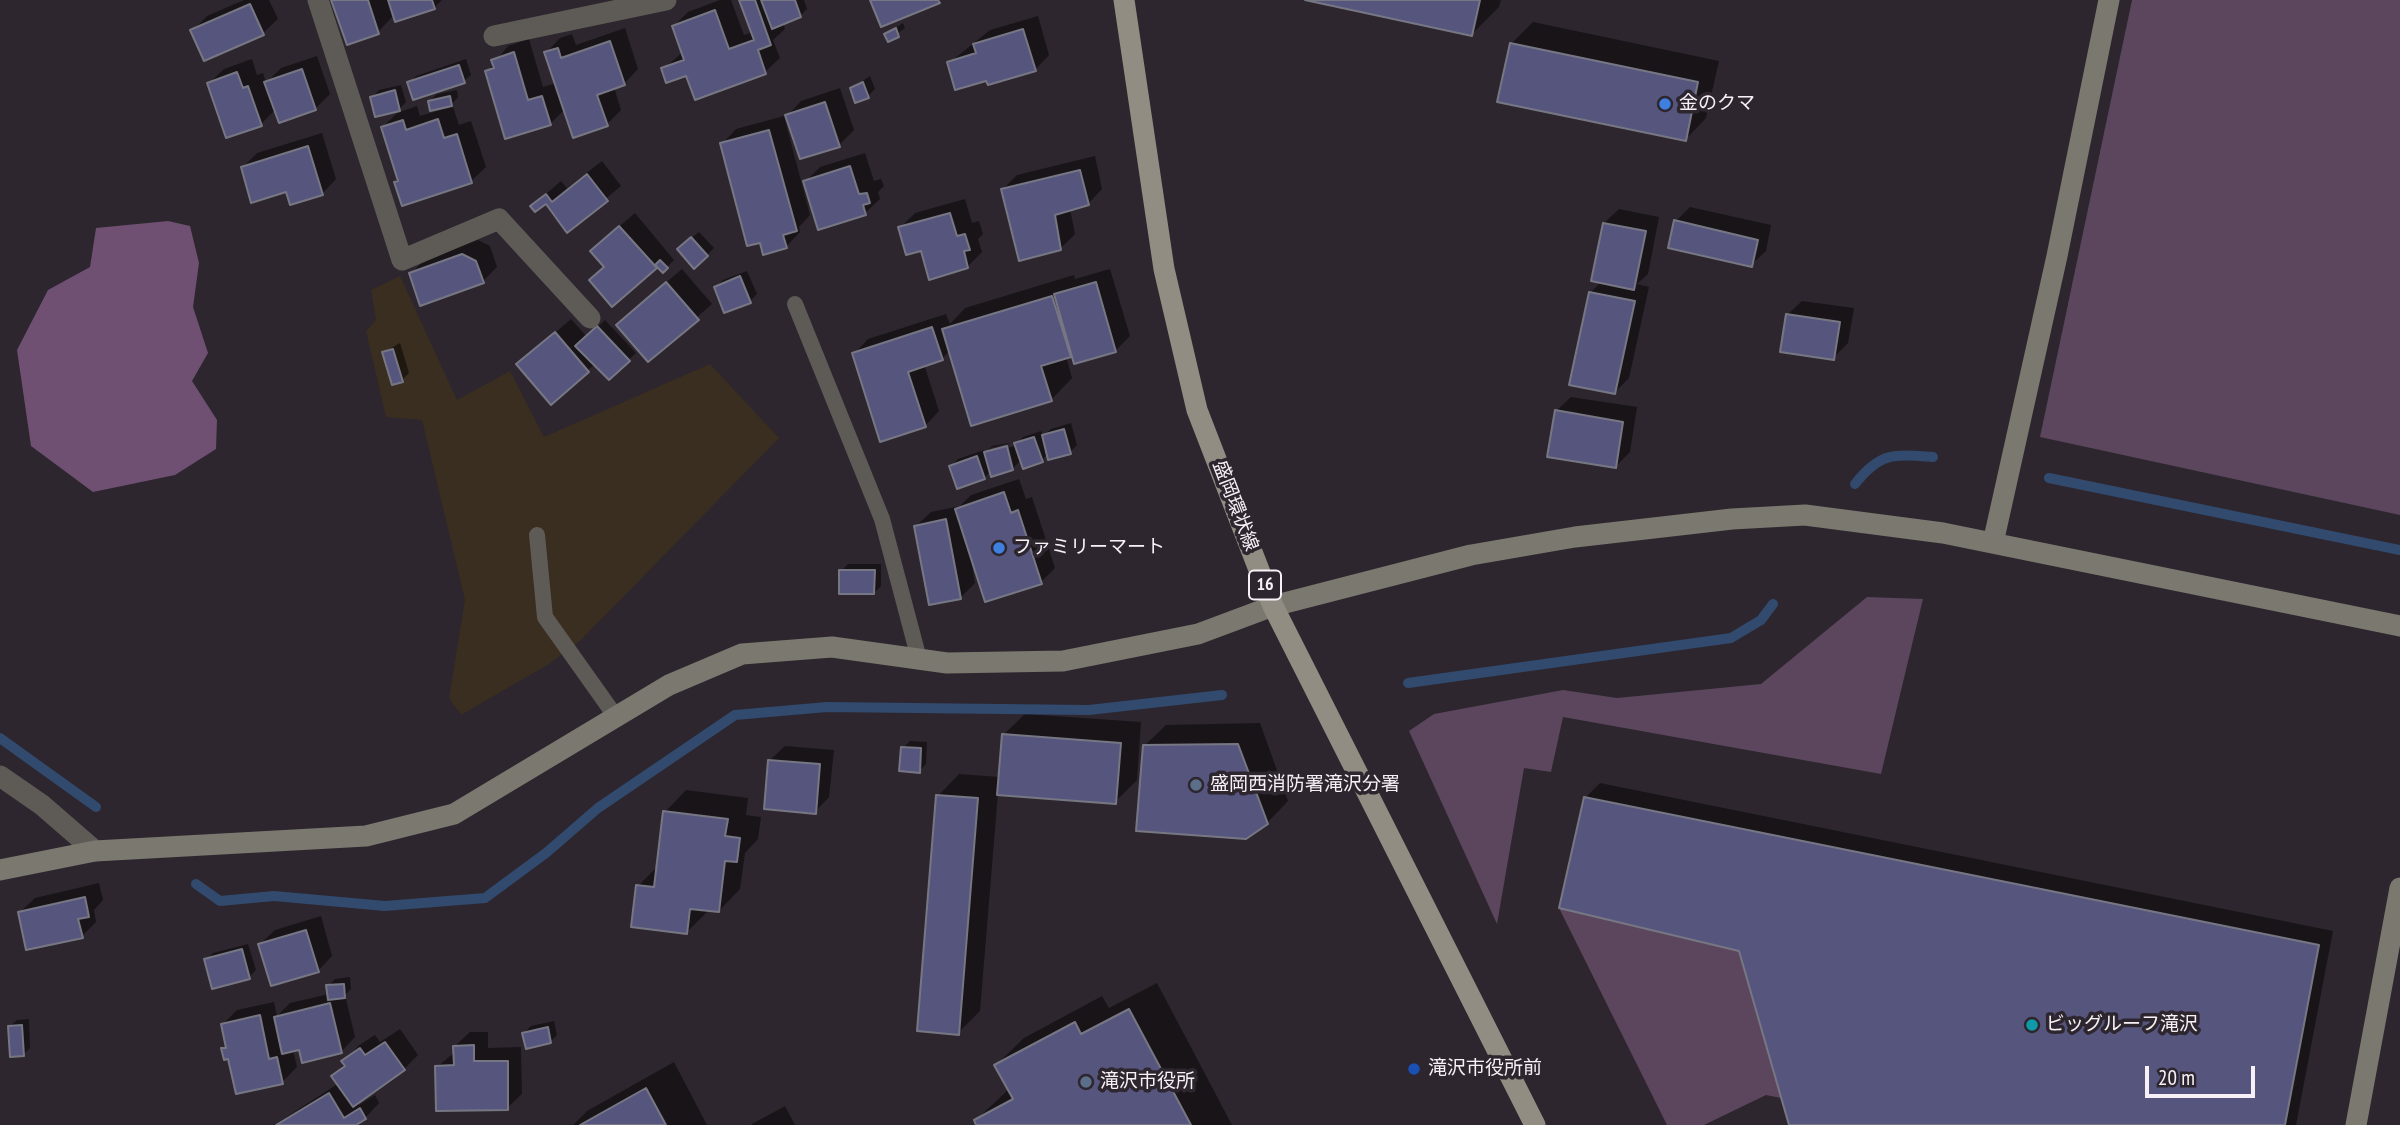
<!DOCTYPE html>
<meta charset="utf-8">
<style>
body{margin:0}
#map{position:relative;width:2400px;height:1125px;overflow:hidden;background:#2d262e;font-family:"PT Sans Narrow",sans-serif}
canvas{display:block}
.scale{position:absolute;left:2145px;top:1066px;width:110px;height:32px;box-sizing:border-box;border:4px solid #f7f1f7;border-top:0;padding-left:9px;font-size:21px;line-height:24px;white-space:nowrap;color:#f7f1f7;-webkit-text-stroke:5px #2d262e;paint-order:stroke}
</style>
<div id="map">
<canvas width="2400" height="1125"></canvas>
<div class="scale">20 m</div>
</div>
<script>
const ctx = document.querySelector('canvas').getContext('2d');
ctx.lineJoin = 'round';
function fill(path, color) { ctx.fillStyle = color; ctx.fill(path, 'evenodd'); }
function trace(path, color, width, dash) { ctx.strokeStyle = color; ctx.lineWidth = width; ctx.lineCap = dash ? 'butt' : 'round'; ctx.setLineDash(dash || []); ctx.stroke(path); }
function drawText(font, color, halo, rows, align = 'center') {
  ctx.font = font + ' "PT Sans Narrow","Noto Sans JP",sans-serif'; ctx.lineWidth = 7; ctx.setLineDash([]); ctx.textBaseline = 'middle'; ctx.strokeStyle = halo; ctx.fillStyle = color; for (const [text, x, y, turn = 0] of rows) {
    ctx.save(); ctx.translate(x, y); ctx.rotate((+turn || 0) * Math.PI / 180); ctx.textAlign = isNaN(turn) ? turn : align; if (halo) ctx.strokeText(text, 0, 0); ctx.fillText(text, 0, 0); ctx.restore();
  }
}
const industrial = new Path2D(`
 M 400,276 L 457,400 L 510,371 L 544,437 L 710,364 L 779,438 L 580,641 L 549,664 L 461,715 L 449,698 L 465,600 L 422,420 L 386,417 L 366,331 L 376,320 L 371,290 Z`);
const green = new Path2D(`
 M 2132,0 L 2400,0 L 2400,515 L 2040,437 Z
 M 1867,597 L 1923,599 L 1881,774 L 1563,717 L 1551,772 L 1524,768 L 1497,924 L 1409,731 L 1434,714 L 1563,690 L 1617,698 L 1761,684 Z
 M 1559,908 L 1739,951 L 1781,1098 L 1766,1095 L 1704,1125 L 1667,1125 Z`);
const forest = new Path2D(`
 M 168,221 L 190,226 L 199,263 L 193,307 L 208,353 L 192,381 L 217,420 L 216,449 L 175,475 L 93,492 L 31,446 L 17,350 L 48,290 L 90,267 L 96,228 Z`);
const shadow = new Path2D(`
 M 244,0 L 269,0 L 278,19 L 263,33 L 192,31 L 207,16 Z
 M 333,0 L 442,0 L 434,8 L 394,15 L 378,32 Z
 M 720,0 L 731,0 L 744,35 L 753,32 L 741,0 L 804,0 L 807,9 L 800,16 L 783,23 L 785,29 L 773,40 L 780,58 L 765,72 L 687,74 L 663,69 L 683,52 L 674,26 L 688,12 Z
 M 1313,0 L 1501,0 L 1499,7 L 1472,34 Z
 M 1038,16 L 1049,55 L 1035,70 L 987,79 L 949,63 L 990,30 Z
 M 1533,22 L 1719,61 L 1706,118 L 1685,140 L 1511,44 Z
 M 903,23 L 905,28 L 888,40 L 886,34 Z
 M 625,28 L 638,69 L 624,84 L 614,87 L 621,110 L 607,124 L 565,109 L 550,124 L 487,72 L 508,46 L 529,39 L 543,87 L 556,83 L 546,53 L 560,38 L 572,34 L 576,45 Z
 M 317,56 L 330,94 L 316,108 L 280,120 L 276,109 L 261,124 L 209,83 L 224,69 L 252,59 L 257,75 L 263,73 L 266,83 L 281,68 Z
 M 466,59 L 471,75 L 464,81 L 409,83 L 416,76 Z
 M 870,76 L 875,89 L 868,96 L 852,88 Z
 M 401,85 L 406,102 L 399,109 L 372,97 L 379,90 Z
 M 840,88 L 854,130 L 839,145 L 787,116 L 801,101 Z
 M 457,90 L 458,97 L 452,104 L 459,125 L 471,121 L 486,167 L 471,181 L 396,182 L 399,179 L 383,127 L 397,113 L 417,106 L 420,116 L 448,108 L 430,101 L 437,94 Z
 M 784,116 L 810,215 L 799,227 L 800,232 L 786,247 L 722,144 L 736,129 Z
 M 322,133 L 336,179 L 322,194 L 287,190 L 243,167 L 257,153 Z
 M 865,153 L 874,181 L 881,179 L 884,186 L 878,192 L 880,199 L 865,213 L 820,227 L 805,182 L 820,167 Z
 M 1095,156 L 1102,189 L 1088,204 L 1070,209 L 1075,234 L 1060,249 L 1003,189 L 1017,175 Z
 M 602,161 L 621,186 L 568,230 L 546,202 L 532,206 L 561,181 L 567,188 Z
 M 965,199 L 972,223 L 979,221 L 983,234 L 978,239 L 982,252 L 968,266 L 922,249 L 900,228 L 915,213 Z
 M 1690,207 L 1771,225 L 1766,251 L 1751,265 L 1676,221 Z
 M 1619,209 L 1659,217 L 1648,274 L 1637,284 L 1649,287 L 1629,378 L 1615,392 L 1590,293 L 1601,282 L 1604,223 Z
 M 635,213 L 674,260 L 663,271 L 658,265 L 613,305 L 605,266 L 607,237 Z
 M 699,232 L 714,248 L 707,255 L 686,242 Z
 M 478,240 L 490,246 L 497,267 L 483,281 L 411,274 L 425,259 Z
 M 682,269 L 712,304 L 648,360 L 633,311 Z
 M 1110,269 L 1130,336 L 1115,351 L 1072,352 L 1066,356 L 1072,378 L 1051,400 L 950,350 L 942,359 L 924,364 L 939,411 L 925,426 L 854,354 L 868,339 L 946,314 L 950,324 L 965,308 L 1074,275 L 1075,279 Z
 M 747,271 L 757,294 L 750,301 L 716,287 L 723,280 Z
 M 1802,301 L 1854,308 L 1848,343 L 1833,358 L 1787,315 Z
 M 571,319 L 587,337 L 605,320 L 636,353 L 609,378 L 595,364 L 551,402 L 519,364 Z
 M 400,343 L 409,373 L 402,380 L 384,352 Z
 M 1571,397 L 1637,407 L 1630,452 L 1615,467 L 1556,411 Z
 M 1071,423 L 1077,445 L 1070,452 L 1048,454 L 1042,460 L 1022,459 L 1012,469 L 991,471 L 984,478 L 951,466 L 958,459 L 984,450 L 985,454 L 992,446 L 1014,442 L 991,448 L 991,452 L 1015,446 L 1023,437 L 1041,431 L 1043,436 L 1051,429 Z
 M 1019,479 L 1026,499 L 1032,497 L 1055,568 L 1041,582 L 971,559 L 975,583 L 961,597 L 916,526 L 931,512 L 960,506 L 971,495 Z
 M 848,564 L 881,564 L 881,586 L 874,593 L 841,571 Z
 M 1025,714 L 1141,722 L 1137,780 L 1115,802 L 998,793 L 980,1011 L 958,1033 L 938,796 L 959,774 L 1000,777 L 1003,735 Z
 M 1260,723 L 1288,801 L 1267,823 L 1144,746 L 1166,725 Z
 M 910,741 L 927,742 L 926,764 L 919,771 L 903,748 Z
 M 785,746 L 834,750 L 829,797 L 815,812 L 770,760 Z
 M 1600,783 L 2333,931 L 2296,1125 L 1790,1125 L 1740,950 L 1585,798 Z
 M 686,790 L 748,798 L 746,815 L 761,817 L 758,839 L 745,853 L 740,889 L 719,911 L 708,911 L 687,932 L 638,886 L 658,866 L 665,812 Z
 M 99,883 L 103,900 L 94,910 L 96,922 L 82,936 L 20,912 L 35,898 Z
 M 321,916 L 332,956 L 318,971 L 260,944 L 275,930 Z
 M 248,944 L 256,970 L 249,977 L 206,960 L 213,953 Z
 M 350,977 L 351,989 L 345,995 L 355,1037 L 341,1052 L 293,1050 L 297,1067 L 282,1082 L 230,1057 L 223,1049 L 227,1045 L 223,1024 L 237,1010 L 274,1002 L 277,1016 L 290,1003 L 329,994 L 328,986 L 335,979 Z
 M 1157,983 L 1232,1125 L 978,1125 L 976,1120 L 1009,1089 L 996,1065 L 1024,1038 L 1102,996 L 1109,1008 Z
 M 29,1019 L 30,1048 L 23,1055 L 10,1026 L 17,1020 Z
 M 554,1021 L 557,1035 L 550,1042 L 524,1033 L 531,1026 Z
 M 400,1029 L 418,1055 L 404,1069 L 357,1102 L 359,1105 L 375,1095 L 379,1103 L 365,1118 L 353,1125 L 274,1125 L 339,1083 L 334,1076 L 358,1046 L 375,1035 L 380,1042 Z
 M 470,1032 L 488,1032 L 488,1048 L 521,1047 L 522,1094 L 507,1108 L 437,1067 L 455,1052 L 455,1046 Z
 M 674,1062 L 707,1125 L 573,1125 L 587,1111 Z
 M 785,1106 L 795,1125 L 751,1125 L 752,1124 Z`);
const stream = new Path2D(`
 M 2049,478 L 2400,550
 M 1855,484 C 1880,452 1894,454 1933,457
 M 1408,683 L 1731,638 L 1761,620 L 1773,604
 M 0,738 L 96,807
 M 196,884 L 220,901 L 274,896 L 385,906 L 485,898 L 546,853 L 598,808 L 735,715 L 827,707 L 1089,710 L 1222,695`);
const building = new Path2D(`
 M 331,0 L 368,0 L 379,34 L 347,45 Z
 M 388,0 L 432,0 L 435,9 L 395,22 Z
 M 739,0 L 755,0 L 771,45 L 758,50 L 766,74 L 695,100 L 686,76 L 666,83 L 661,68 L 684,60 L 672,26 L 715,10 L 729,49 L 754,40 Z
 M 761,0 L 795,0 L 801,17 L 772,29 Z
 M 870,0 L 938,0 L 940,3 L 881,27 Z
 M 1305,0 L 1480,0 L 1472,36 Z
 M 250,4 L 264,35 L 204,61 L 190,30 Z
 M 896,28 L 899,37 L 888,42 L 884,34 Z
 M 1023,29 L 1036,71 L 988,85 L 986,81 L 955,90 L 947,62 L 976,53 L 973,44 Z
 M 610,41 L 625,85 L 597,95 L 608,126 L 573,138 L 544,52 L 558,48 L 561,58 Z
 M 1510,43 L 1698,82 L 1686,141 L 1497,102 Z
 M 514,52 L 528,100 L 542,96 L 551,125 L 505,139 L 485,71 L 494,68 L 491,60 Z
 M 459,65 L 465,83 L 413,100 L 407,82 Z
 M 302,69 L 316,110 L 279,123 L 264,82 Z
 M 237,72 L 243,88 L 248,86 L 262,126 L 226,138 L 207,83 Z
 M 863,82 L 869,98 L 855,103 L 850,88 Z
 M 395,90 L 400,111 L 375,117 L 370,97 Z
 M 450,96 L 452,106 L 430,111 L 428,101 Z
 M 825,102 L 840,147 L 800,159 L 785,115 Z
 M 438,119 L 444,138 L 457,134 L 472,183 L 402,206 L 394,182 L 398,181 L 381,127 L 403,120 L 406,130 Z
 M 769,130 L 797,231 L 783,235 L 787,248 L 763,255 L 760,243 L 747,246 L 720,143 Z
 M 308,146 L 323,195 L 290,205 L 286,192 L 251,203 L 241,167 Z
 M 850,166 L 859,194 L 867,193 L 870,203 L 863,205 L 866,215 L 818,230 L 803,181 Z
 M 1080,170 L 1089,205 L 1055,215 L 1061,250 L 1019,261 L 1001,189 Z
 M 587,174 L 608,201 L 567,233 L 546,204 L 535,212 L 530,206 L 546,194 L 552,202 Z
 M 950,213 L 957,236 L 965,234 L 970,250 L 964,251 L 968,268 L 929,280 L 921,251 L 906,255 L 898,227 Z
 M 1674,220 L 1758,240 L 1752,267 L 1668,248 Z
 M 1603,223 L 1646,231 L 1634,290 L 1591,281 Z
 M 619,226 L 657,268 L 612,307 L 589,280 L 604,267 L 590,251 Z
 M 691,237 L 708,256 L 694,269 L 677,249 Z
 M 462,254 L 476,261 L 484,283 L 420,306 L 409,273 Z
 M 660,260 L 668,268 L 663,273 L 655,265 Z
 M 740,276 L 751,303 L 724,313 L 714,287 Z
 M 666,282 L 699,320 L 648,362 L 616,325 Z
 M 1096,282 L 1116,352 L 1074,364 L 1054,294 Z
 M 1589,292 L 1635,301 L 1615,394 L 1569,385 Z
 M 1052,296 L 1071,357 L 1041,366 L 1052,401 L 971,426 L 942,329 Z
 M 1786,314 L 1840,322 L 1834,360 L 1780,352 Z
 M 597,326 L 630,361 L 609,380 L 575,346 Z
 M 932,327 L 943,360 L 908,372 L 926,427 L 880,442 L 852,353 Z
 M 555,332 L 589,372 L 551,405 L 516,364 Z
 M 393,349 L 403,382 L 392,385 L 382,352 Z
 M 1555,410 L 1623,422 L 1616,468 L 1547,457 Z
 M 1064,429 L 1071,454 L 1048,460 L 1042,435 Z
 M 1034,437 L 1043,462 L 1023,469 L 1014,443 Z
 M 1007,446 L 1013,470 L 991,477 L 984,452 Z
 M 977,456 L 985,479 L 957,489 L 949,466 Z
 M 1004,492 L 1011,513 L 1018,510 L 1042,584 L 985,602 L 955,509 Z
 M 946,519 L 961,599 L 929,605 L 914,526 Z
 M 839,570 L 875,570 L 874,594 L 839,594 Z
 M 1002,734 L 1121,743 L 1116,804 L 997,795 Z
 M 1238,744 L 1268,824 L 1246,839 L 1136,831 L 1143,745 Z
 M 901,747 L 921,748 L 920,773 L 899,771 Z
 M 768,760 L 820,764 L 816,814 L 764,809 Z
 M 936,795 L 978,798 L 959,1035 L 917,1031 Z
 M 1584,797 L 2319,945 L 2285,1125 L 1789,1125 L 1739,951 L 1559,908 Z
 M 663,811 L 728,819 L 725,836 L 740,838 L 737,862 L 725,861 L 719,912 L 690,909 L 687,934 L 631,927 L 636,885 L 654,887 Z
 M 85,897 L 89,917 L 78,919 L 83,938 L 26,950 L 18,912 Z
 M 306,930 L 319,972 L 271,986 L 258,944 Z
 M 242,949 L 250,979 L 212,989 L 204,959 Z
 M 344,984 L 345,998 L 328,1000 L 326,985 Z
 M 330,1003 L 342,1053 L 302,1063 L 299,1050 L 282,1054 L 274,1017 Z
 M 1129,1009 L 1191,1125 L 976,1125 L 974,1120 L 1013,1099 L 994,1065 L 1075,1022 L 1081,1034 Z
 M 260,1015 L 269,1059 L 277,1057 L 283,1084 L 236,1094 L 228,1059 L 224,1060 L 221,1048 L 226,1048 L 221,1024 Z
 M 22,1025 L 24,1056 L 10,1057 L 8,1026 Z
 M 548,1027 L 551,1043 L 526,1049 L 522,1033 Z
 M 385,1042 L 405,1070 L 353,1107 L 331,1076 L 345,1066 L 341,1061 L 360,1048 L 365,1055 Z
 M 474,1045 L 474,1061 L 508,1061 L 508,1110 L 436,1111 L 435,1066 L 454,1065 L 453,1046 Z
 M 646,1088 L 666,1125 L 580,1125 Z
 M 329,1093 L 344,1118 L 360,1108 L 366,1119 L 356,1125 L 276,1125 Z`);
const lane = new Path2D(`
 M 795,304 L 882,519 L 919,659
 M 537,535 L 545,617 L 616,717`);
const street = new Path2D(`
 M 318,0 L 402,260 L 499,219 L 590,318
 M 494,36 L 666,0
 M 0,776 L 42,805 L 95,851`);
const secondary = new Path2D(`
 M 1993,543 L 2057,256 L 2109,0
 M 0,870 L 95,851 L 366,836 L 454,814 L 669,685 L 742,654 L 832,647 L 947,663 L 1063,661 L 1198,634 L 1273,606 L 1471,555 L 1575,537 L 1732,519 L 1805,515 L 1943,533 L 2400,626
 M 2356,1125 L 2400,888`);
const primary = new Path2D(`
 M 1124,0 L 1164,269 L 1197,410 L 1273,606 L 1535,1125`);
const markers = [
 [1665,104,7,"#3f7fe0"],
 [999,548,7,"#3f7fe0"],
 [1196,785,7,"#5c6f8a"],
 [2032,1025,7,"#0f9aa8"],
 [1414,1069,7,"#1a4fb4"],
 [1086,1082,7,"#5c6f8a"]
];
const shields = [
 [1265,585,32]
];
const shieldNames = [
 ["16",1265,585]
];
const poiNames = [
 ["金のクマ",1679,104],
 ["ファミリーマート",1013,548],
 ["盛岡西消防署滝沢分署",1210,785],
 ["ビッグルーフ滝沢",2046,1025],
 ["滝沢市役所前",1428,1069],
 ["滝沢市役所",1100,1082]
];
const streetNames = [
 ["盛岡環状線",1235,506,69]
];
fill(industrial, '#392e1f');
fill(green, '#5b465d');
fill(forest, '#6f5072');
fill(shadow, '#0007');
trace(stream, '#314a6d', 10);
fill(building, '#56557e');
trace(building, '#777784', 2);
trace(lane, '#5e5b56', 16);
trace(street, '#5e5b56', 21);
trace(secondary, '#7b786f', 21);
trace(primary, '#928d83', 21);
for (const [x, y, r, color] of markers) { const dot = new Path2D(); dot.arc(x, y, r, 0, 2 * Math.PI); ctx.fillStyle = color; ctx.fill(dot); trace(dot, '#2d262e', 2.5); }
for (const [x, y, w] of shields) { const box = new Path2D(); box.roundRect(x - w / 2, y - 14.5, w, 29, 5); ctx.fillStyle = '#2d262e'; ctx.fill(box); trace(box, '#f7f1f7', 2); }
drawText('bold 18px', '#f7f1f7', null, shieldNames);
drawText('19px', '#f7f1f7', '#2d262e', poiNames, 'left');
drawText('19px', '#f7f1f7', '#2d262e', streetNames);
</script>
